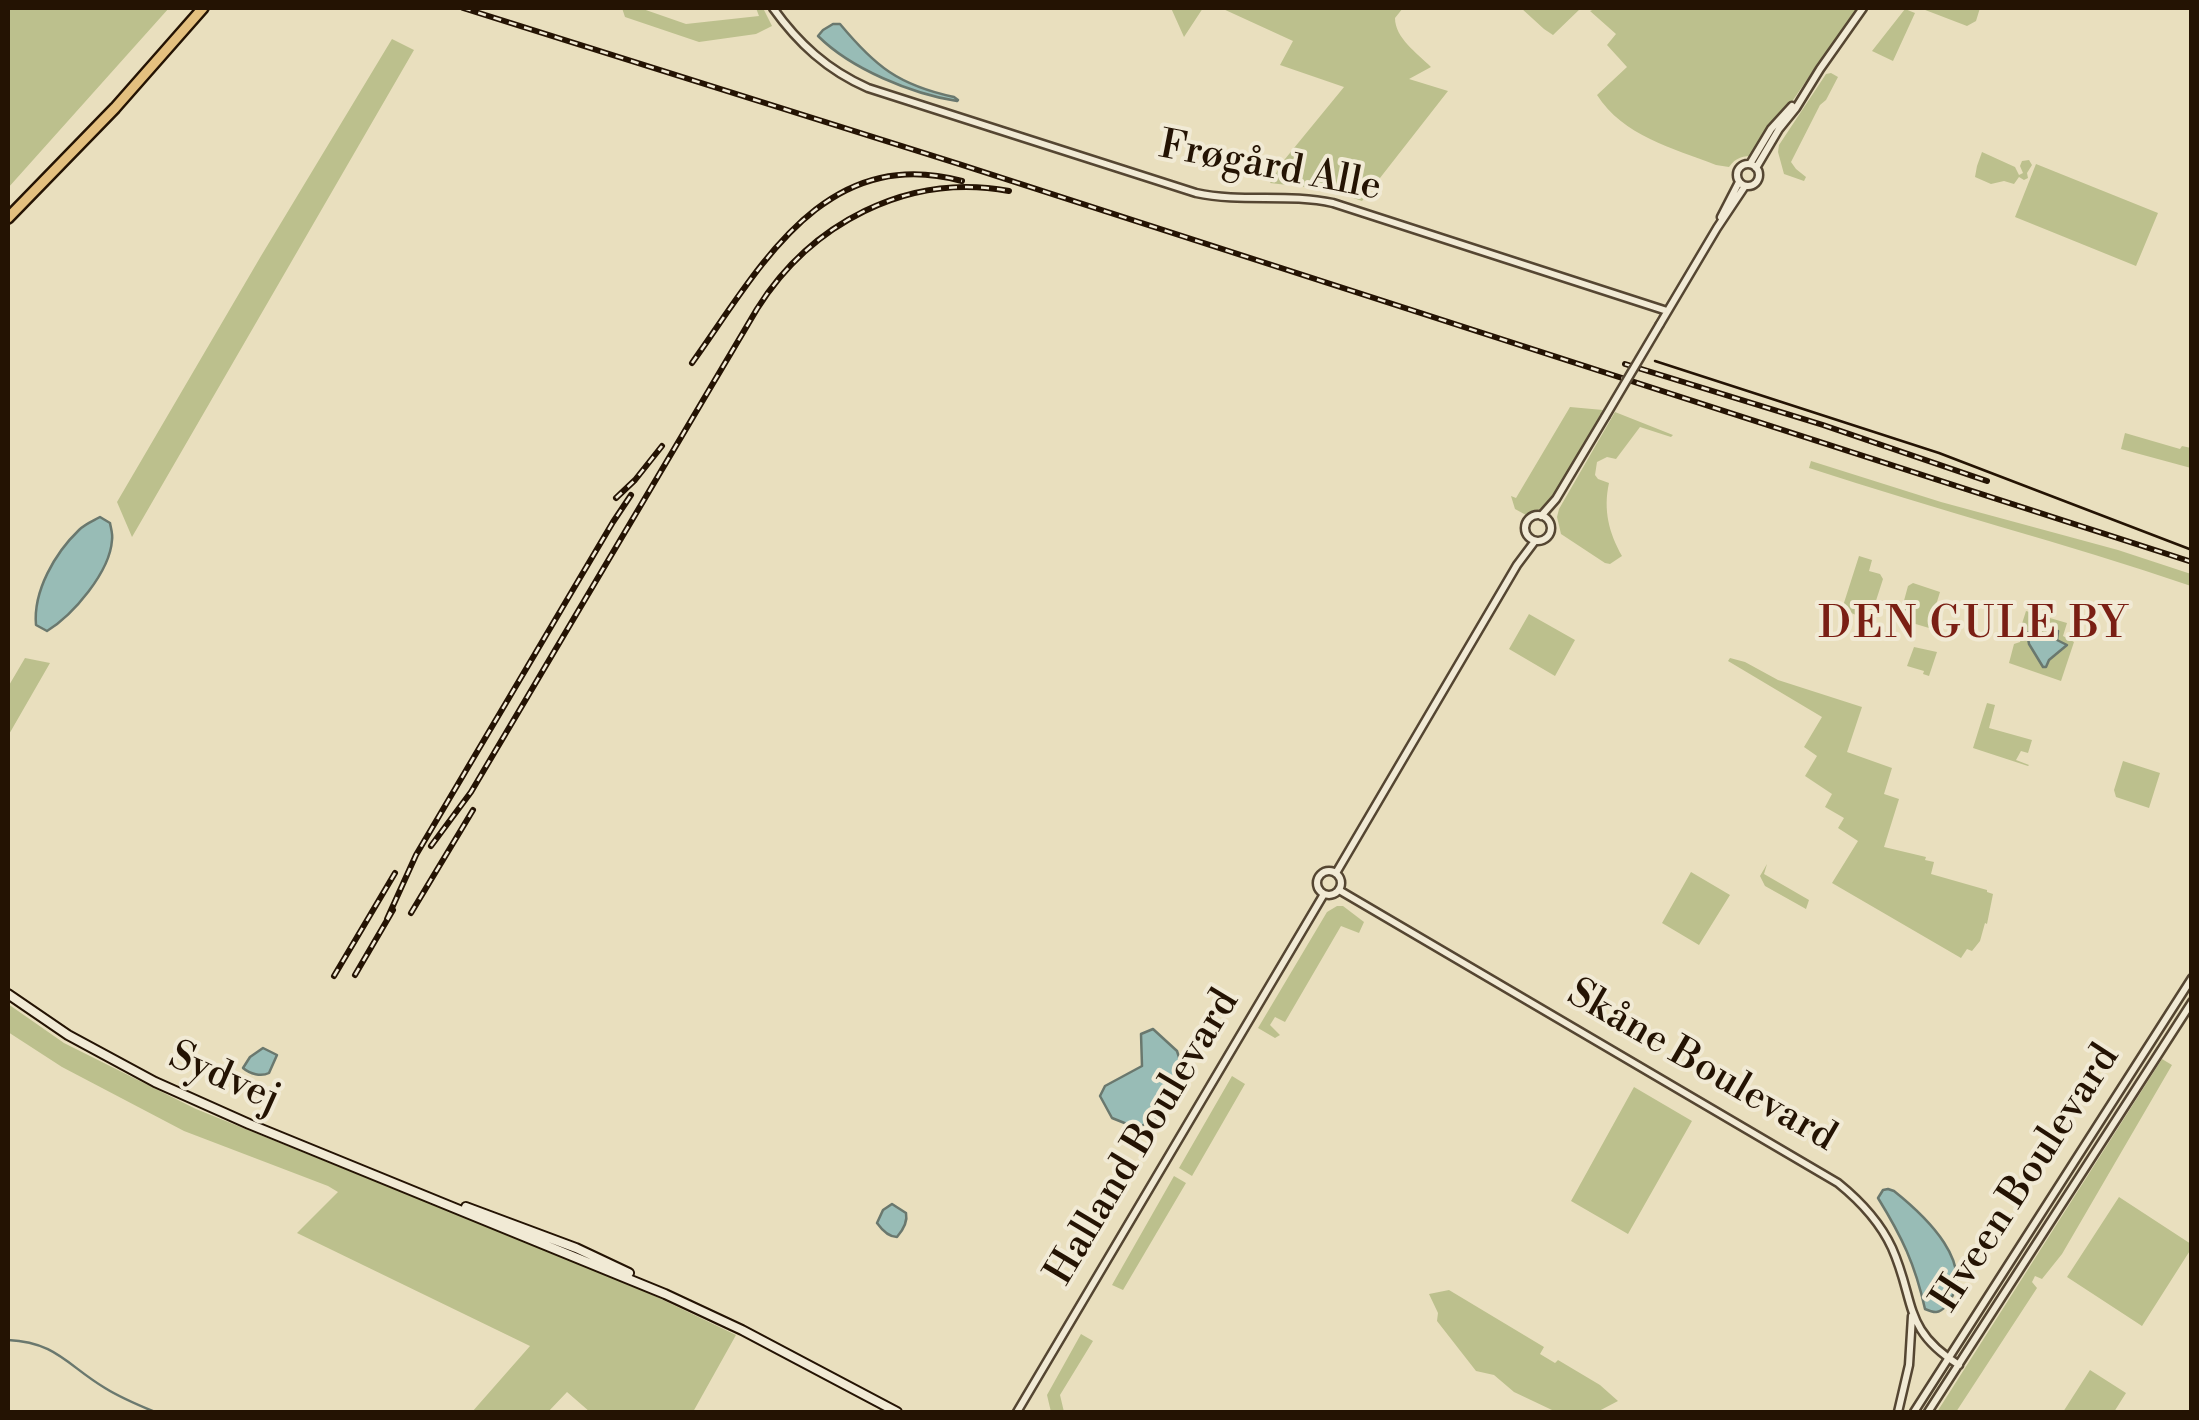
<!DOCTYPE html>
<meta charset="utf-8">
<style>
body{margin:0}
#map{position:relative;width:2199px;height:1420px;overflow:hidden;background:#e9dfbe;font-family:"Libre Bodoni",serif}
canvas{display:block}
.frame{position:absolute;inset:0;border:10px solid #241303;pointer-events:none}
</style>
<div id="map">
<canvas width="2199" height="1420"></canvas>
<div class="frame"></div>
</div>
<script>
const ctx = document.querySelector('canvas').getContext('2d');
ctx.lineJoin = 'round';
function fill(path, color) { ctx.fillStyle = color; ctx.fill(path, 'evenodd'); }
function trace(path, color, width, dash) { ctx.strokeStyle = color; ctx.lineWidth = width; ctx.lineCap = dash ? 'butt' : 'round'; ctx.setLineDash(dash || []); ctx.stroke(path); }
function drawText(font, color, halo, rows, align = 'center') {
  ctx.font = font + ' "Libre Bodoni",serif'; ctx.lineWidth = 8; ctx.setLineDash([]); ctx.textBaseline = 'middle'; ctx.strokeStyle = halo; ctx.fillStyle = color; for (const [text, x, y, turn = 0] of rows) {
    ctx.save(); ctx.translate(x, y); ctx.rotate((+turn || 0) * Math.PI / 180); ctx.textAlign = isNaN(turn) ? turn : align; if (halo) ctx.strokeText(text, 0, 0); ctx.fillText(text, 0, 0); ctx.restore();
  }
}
const green = new Path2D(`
 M 8,8 L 169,8 L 8,188 Z
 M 622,8 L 640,8 L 686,24 L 759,16 L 756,8 L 763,8 L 772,26 L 756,34 L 699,42 L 625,17 Z
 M 1171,8 L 1203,8 L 1184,37 Z
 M 1221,8 L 1403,8 L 1395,18 C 1395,38 1417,53 1431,67 L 1409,79 L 1448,91 L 1362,201 L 1330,190 L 1270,183 L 1285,159 L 1344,87 L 1280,65 L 1293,41 Z
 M 1521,8 L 1581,8 L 1553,35 L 1544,29 Z
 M 1597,8 L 1861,8 L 1819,62 L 1755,156 C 1743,156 1736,157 1729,167 L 1716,165 C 1673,148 1623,136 1597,95 L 1627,67 L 1607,45 L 1616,34 L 1590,11 Z
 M 1920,8 L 1980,8 L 1976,21 L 1967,26 Z
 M 1905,9 L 1915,13 L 1893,61 L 1872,51 Z
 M 392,39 L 414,50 L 132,537 L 117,502 L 261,256 Z
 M 1831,73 L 1838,77 L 1826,100 L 1820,105 L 1791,162 L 1796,169 L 1806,177 L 1804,181 L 1784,174 L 1778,152 L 1779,145 L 1826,74 Z
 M 1982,152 L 2015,167 L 2019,175 L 2023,173 L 2020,166 L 2022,161 L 2029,160 L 2032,165 L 2027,173 L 2028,178 L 2024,180 L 2019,177 L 2014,184 L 2004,181 L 1991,184 L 1975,177 L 1977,166 Z
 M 2036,164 L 2158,213 L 2136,266 L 2015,217 Z
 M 1570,407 L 1603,410 L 1551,499 L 1544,507 L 1526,515 L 1515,509 L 1511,496 L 1516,498 Z
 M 1615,412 L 1673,435 L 1671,437 L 1640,427 L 1616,459 L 1607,457 L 1597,462 L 1595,475 L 1598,479 L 1609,483 C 1603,510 1609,533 1622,556 L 1610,564 L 1605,563 L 1561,534 L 1557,517 L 1559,509 Z
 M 2125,433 L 2180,449 L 2182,446 L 2191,448 L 2191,468 L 2121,449 Z
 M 1811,461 L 1941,502 L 2118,550 L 2191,574 L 2191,586 C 2065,543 1936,510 1809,468 Z
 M 1859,556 L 1872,560 L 1869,571 L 1880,574 L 1883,579 L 1873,610 L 1859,606 L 1856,615 L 1842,609 Z
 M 1913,583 L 1940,592 L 1929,628 L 1899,619 L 1908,586 Z
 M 2026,611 L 2067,623 L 2063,636 L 2074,642 L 2061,681 L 2009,663 L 2014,644 L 2020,642 L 2022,636 L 2019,633 Z
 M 1529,614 L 1575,640 L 1555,676 L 1509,649 Z
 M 1914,647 L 1937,652 L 1929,676 L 1923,674 L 1924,671 L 1907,666 Z
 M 25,658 L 50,663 L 8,736 L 8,687 Z
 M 1730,658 L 1745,662 L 1778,680 L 1862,707 L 1847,752 L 1892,768 L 1884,794 L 1899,799 L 1884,847 L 1926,857 L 1925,860 L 1934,862 L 1931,874 L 1987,890 L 1987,892 L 1993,894 L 1987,924 L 1985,923 L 1980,941 L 1972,951 L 1967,949 L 1961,958 L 1832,883 L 1858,841 L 1838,828 L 1844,818 L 1825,807 L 1832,794 L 1805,776 L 1817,756 L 1804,747 L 1822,717 L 1728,661 Z
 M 1987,703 L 1995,705 L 1989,728 L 2032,740 L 2028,753 L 2021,751 L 2016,760 L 2029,765 L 2028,766 L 1973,748 Z
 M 2123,761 L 2160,773 L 2149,808 L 2116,797 L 2114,790 Z
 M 1767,864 L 1764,874 L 1809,900 L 1806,909 L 1765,886 L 1760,876 Z
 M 1691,872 L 1730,895 L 1699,945 L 1662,923 Z
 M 1337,906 L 1343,906 L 1364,922 L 1359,933 L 1341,926 L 1285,1022 L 1275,1017 L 1270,1025 L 1280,1035 L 1275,1038 L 1258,1028 L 1327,912 Z
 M 8,1004 L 64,1043 L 196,1109 L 632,1285 L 736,1335 L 693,1412 L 590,1412 L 567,1392 L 548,1412 L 472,1412 L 530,1346 L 297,1233 L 338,1192 L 328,1186 L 184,1131 L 62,1067 L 8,1032 Z
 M 2162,1059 L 2172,1065 L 2062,1254 L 2042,1279 L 2035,1276 L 2032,1282 L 2037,1288 L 1956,1412 L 1937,1412 Z
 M 1232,1076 L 1245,1084 L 1192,1176 L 1179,1168 Z
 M 1634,1087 L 1692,1121 L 1628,1234 L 1571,1201 Z
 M 1174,1176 L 1186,1183 L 1123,1290 L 1112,1285 Z
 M 2119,1197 L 2191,1244 L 2191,1249 L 2142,1326 L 2067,1277 Z
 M 1449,1290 L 1544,1347 L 1540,1354 L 1555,1363 L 1558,1360 L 1600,1385 L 1618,1401 L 1597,1412 L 1552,1410 L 1514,1392 L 1494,1375 L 1476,1371 L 1437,1321 L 1438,1313 L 1429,1294 Z
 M 1081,1334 L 1093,1341 L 1060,1395 L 1064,1412 L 1051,1412 L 1047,1395 Z
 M 2090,1370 L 2126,1393 L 2114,1412 L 2063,1412 Z`);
const water = new Path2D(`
 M 833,24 L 840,24 C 875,66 898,85 954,97 L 958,100 L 957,101 C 912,94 851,69 818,36 L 823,30 Z
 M 100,517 L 110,523 C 111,529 113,534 112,540 C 110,572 73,615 47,631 L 36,625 C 33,591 55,553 79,530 C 85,524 93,521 100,517 Z
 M 2033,630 L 2041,639 L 2054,631 L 2058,631 L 2057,640 L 2067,645 L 2049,660 L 2046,667 L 2043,667 L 2029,644 L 2027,633 Z
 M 1153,1029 L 1177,1051 L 1183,1070 L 1159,1117 L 1137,1128 L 1112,1118 L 1100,1096 L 1105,1086 L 1142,1066 L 1141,1034 Z
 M 263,1048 L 277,1055 L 269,1073 C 261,1077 250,1074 243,1068 L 250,1057 Z
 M 1888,1189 L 1894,1191 C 1924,1215 1980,1266 1946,1306 C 1939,1314 1934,1313 1925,1309 C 1915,1264 1902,1237 1878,1198 L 1883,1190 Z
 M 892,1204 L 906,1213 C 908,1222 903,1230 897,1237 C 888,1237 882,1230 877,1223 L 883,1210 Z`);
const stream = new Path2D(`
 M 8,1340 C 56,1342 68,1366 105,1388 C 121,1398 138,1405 155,1412`);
const tertiary = new Path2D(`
 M 773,8 C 798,43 827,70 868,88 L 1196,193 C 1242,203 1288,193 1333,203 L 1667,311
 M1737 175a11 11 0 1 1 22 0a11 11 0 1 1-22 0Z
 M 1750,164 L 1771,129 L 1792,106
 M 1756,168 L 1779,129 L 1796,108 L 1820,69 L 1863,8
 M 1721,217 L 1739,182
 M 1660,324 L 1717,228 L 1745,186
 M1525 528a13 13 0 1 1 26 0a13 13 0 1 1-26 0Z
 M 1541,516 L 1556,499 L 1605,417
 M1317 883a12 12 0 1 1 24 0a12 12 0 1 1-24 0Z
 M 1336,873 L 1517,565 L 1535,541
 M 1339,890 L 1838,1183 C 1859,1200 1880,1222 1892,1248 C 1916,1302 1902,1329 1959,1365
 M 1017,1412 L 1324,894
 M 1898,1412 L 1909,1365 L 1912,1316
 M 1914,1412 L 2192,978
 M 1928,1412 L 2192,1002`);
const secondary = new Path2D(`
 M 8,994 L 68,1035 L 155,1082 L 249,1124 L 665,1294 L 742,1330 L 897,1412
 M 466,1207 L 576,1248 L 629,1273`);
const trunk = new Path2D(`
 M 8,218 L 115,108 L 203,8`);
const tram = new Path2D(`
 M 1655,361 L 1939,453 L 2192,550`);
const rail = new Path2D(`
 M 463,8 L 959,164 L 2192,562
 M 692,363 C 760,268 823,144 962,181
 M 1625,364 L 1823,425 L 1987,481
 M 616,498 L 635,480 L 662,446
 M 431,846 L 471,792 L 757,309 C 810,224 907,172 1009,191
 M 411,913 L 473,810
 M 387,919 L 416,855 L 613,522 L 631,495
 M 355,975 L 393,910
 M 334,976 L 395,873`);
const tertiaryBridge = new Path2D(`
 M 1605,417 L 1660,324`);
const streetNames = [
 ["Frøgård Alle",1270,168,11],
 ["Skåne Boulevard",1701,1067,30],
 ["Sydvej",224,1079,24],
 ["Halland Boulevard",1144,1138,-59],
 ["Hveen Boulevard",2027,1179,-57]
];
const neighbourhoodNames = [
 ["DEN GULE BY",1974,627]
];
fill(green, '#bcc08d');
fill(water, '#98bcb6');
trace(water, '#6a786e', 2.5);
trace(stream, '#6a786e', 2.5);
trace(tertiary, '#554632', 11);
trace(secondary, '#241303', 12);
trace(trunk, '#241303', 14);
trace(tertiary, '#f1ead5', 6);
trace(secondary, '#f1ead5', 8);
trace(trunk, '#e4c07f', 9);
trace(tram, '#241303', 2.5);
trace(rail, '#241303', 6);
trace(rail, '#f1ead5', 2.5, [8]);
trace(tertiaryBridge, '#554632', 11, []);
trace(tertiaryBridge, '#f1ead5', 6);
drawText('40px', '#241303', '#f1ead5', streetNames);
ctx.letterSpacing = '2.5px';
drawText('42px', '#7a1f14', '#f1ead5', neighbourhoodNames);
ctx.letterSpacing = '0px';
</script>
